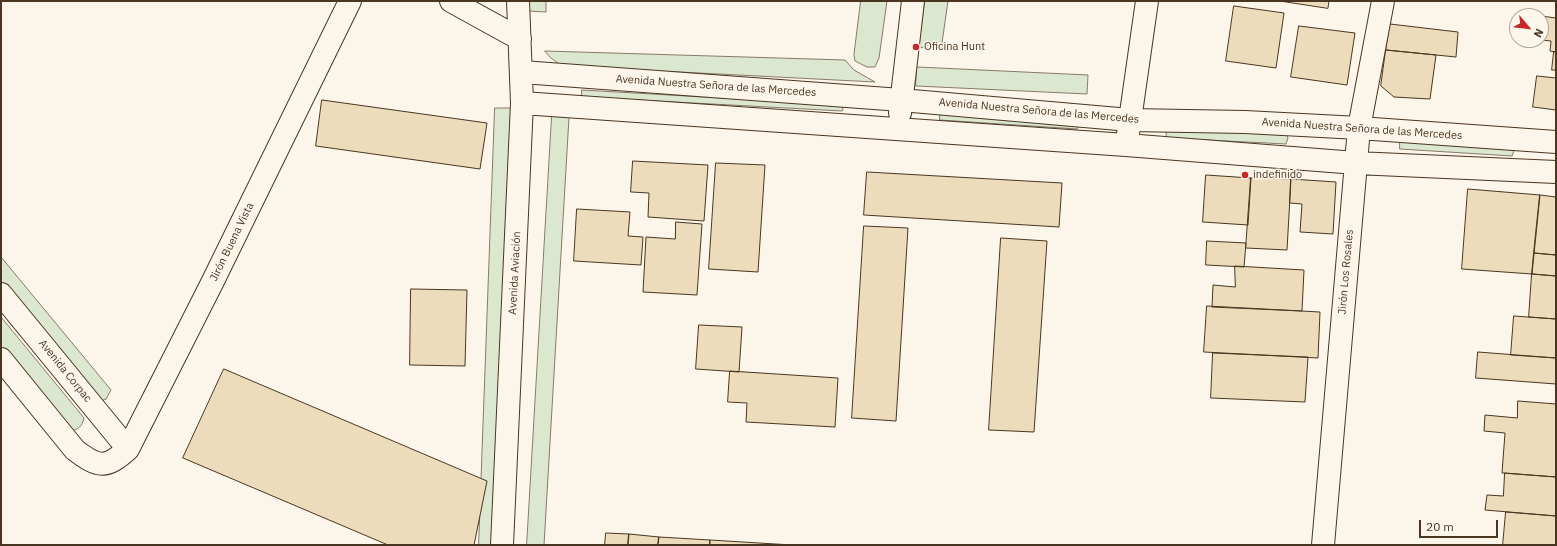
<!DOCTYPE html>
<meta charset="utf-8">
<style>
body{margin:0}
#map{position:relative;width:1557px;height:546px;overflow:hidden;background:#fbf6e9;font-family:"IBM Plex Sans",sans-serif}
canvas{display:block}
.frame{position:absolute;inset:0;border:2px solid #4a3520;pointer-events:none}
.north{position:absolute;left:1509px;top:8px;width:40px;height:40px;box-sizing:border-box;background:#fbf6e9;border:1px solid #b4a999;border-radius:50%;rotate:118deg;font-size:11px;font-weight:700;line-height:16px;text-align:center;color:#4a3520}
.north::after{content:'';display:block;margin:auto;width:14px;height:18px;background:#c62828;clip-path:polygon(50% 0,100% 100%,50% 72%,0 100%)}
.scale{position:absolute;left:1419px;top:520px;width:79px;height:18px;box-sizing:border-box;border:2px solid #4a3520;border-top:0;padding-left:5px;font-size:12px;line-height:14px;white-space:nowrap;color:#4a3520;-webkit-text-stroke:3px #fbf6e9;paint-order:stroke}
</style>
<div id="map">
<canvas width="1557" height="546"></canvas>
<div class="frame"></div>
<div class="north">N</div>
<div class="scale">20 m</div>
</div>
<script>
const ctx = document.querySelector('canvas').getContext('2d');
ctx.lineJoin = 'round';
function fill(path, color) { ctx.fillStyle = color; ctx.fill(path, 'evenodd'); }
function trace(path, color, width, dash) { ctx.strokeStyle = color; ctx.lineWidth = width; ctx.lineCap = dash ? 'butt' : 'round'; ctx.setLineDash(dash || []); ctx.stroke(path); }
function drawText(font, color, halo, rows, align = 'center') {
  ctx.font = font + ' "IBM Plex Sans",sans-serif'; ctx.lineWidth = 3; ctx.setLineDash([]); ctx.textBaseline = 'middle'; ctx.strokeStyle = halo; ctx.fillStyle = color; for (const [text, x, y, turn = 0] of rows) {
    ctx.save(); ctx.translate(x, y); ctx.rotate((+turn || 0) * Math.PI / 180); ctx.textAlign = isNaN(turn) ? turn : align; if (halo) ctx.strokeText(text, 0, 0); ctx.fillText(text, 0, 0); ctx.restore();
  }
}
const green = new Path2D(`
 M 527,1 L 546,1 L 546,12 L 528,11 Z
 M 861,1 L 887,1 L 879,58 L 875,67 L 867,67 L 855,61 L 854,55 Z
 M 925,1 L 948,1 L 941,50 L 919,47 Z
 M 545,51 L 845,60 L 854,70 L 875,82 L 562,66 L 551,58 Z
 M 917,67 L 1088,75 L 1087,94 L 916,86 Z
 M 582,90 L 842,105 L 843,110 L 842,111 L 582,97 Z
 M 553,99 L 570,100 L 544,545 L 527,545 Z
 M 495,108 L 512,108 L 494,545 L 479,545 Z
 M 940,111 L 1079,125 L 1077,129 L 940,120 Z
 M 1166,130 L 1286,132 L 1288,138 L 1286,144 L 1167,138 Z
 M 1400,141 L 1512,145 L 1514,151 L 1512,156 L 1400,149 Z
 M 1,257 L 111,390 L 106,399 L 101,401 L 1,287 Z
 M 1,317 L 84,418 C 82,427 78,430 69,431 L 1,347 Z`);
const building = new Path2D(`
 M 1280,1 L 1329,1 L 1328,8 Z
 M 1234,6 L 1284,13 L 1276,68 L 1226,61 Z
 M 1541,16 L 1556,18 L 1556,52 L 1550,51 L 1551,41 L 1541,40 Z
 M 1390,24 L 1458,32 L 1456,57 L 1386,50 Z
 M 1299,26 L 1355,33 L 1347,85 L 1291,77 Z
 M 1386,50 L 1436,55 L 1430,99 L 1394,97 L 1381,86 Z
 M 1554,52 L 1556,52 L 1556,70 L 1552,70 Z
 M 1537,76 L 1556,78 L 1556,110 L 1533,107 Z
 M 322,100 L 487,123 L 480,169 L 316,146 Z
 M 633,161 L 708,165 L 704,221 L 648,217 L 649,193 L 631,192 Z
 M 716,163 L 765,165 L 758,272 L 709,269 Z
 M 867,172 L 1062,183 L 1059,227 L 864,215 Z
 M 1206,175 L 1251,178 L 1248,225 L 1203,222 Z
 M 1251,178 L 1291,179 L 1287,250 L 1246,248 Z
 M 1291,179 L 1336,182 L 1333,234 L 1300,232 L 1302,204 L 1290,203 Z
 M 1468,189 L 1540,195 L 1532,274 L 1462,269 Z
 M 1540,195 L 1556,197 L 1556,255 L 1534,253 Z
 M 577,209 L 630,212 L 628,236 L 643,237 L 641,265 L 574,261 Z
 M 676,222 L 702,224 L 697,295 L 643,292 L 646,237 L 675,239 Z
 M 864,226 L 908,228 L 896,421 L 852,418 Z
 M 1001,238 L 1047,241 L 1034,432 L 989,430 Z
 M 1207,241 L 1246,243 L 1244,267 L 1206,265 Z
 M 1534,253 L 1556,255 L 1556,276 L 1532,274 Z
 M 1235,266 L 1304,270 L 1302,311 L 1212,307 L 1213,285 L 1235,287 Z
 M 1532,274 L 1556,276 L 1556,319 L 1529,317 Z
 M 411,289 L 467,290 L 465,366 L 410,365 Z
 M 1207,306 L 1320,312 L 1318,358 L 1204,352 Z
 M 1514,316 L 1556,319 L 1556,358 L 1511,355 Z
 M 699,325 L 742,327 L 739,372 L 696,369 Z
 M 1478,352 L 1556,358 L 1556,384 L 1476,378 Z
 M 1213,353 L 1308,357 L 1305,402 L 1211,398 Z
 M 224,369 L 487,481 L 474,545 L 388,545 L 183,458 Z
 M 730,371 L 838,378 L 835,427 L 746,422 L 747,403 L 728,402 Z
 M 1518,401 L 1556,404 L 1556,477 L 1502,473 L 1505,433 L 1484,431 L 1485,415 L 1517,418 Z
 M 1505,473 L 1556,477 L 1556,516 L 1485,510 L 1487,495 L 1503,496 Z
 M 1506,512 L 1556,516 L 1556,545 L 1503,545 Z
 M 606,533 L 629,534 L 628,545 L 605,545 Z
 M 629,534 L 659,537 L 658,545 L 628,545 Z
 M 659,537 L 710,540 L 710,545 L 658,545 Z
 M 710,540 L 792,545 L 710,545 Z`);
const minor = new Path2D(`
 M 451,1 L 520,39
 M 522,72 L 901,100 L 1130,120 L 1245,122 L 1359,128 L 1556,142
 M 522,103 L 1126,145 L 1356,163 L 1556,172
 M 900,113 L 913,1
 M 1128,134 L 1147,1
 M 1,294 L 128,449
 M 1,359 L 75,450 C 99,468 106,469 128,449 L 213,281 L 350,1
 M 502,545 L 522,103 L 518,1
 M 1323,545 L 1359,128 L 1383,1`);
const markers = [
 [916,47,4,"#c62828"],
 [1245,175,4,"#c62828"]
];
const poiNames = [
 ["Oficina Hunt",924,47],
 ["indefinido",1253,175]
];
const streetNames = [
 ["Avenida Nuestra Señora de las Mercedes",716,86,4],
 ["Avenida Nuestra Señora de las Mercedes",1039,111,5],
 ["Avenida Nuestra Señora de las Mercedes",1362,129,4],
 ["Jirón Buena Vista",232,242,-64],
 ["Jirón Los Rosales",1346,272,-85],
 ["Avenida Aviación",515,273,-87],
 ["Avenida Corpac",65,371,51]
];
fill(green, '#dce7d0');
trace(green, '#887966', 1);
fill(building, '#ecdcbc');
trace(building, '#4a3520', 1);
trace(minor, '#4a3520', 24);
trace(minor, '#fbf6e9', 22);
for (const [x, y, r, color] of markers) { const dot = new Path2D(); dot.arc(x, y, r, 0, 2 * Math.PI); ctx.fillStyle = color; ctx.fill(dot); trace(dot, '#fbf6e9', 1.5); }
drawText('11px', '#4a3520', '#fbf6e9', poiNames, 'left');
drawText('11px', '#4a3520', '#fbf6e9', streetNames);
</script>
